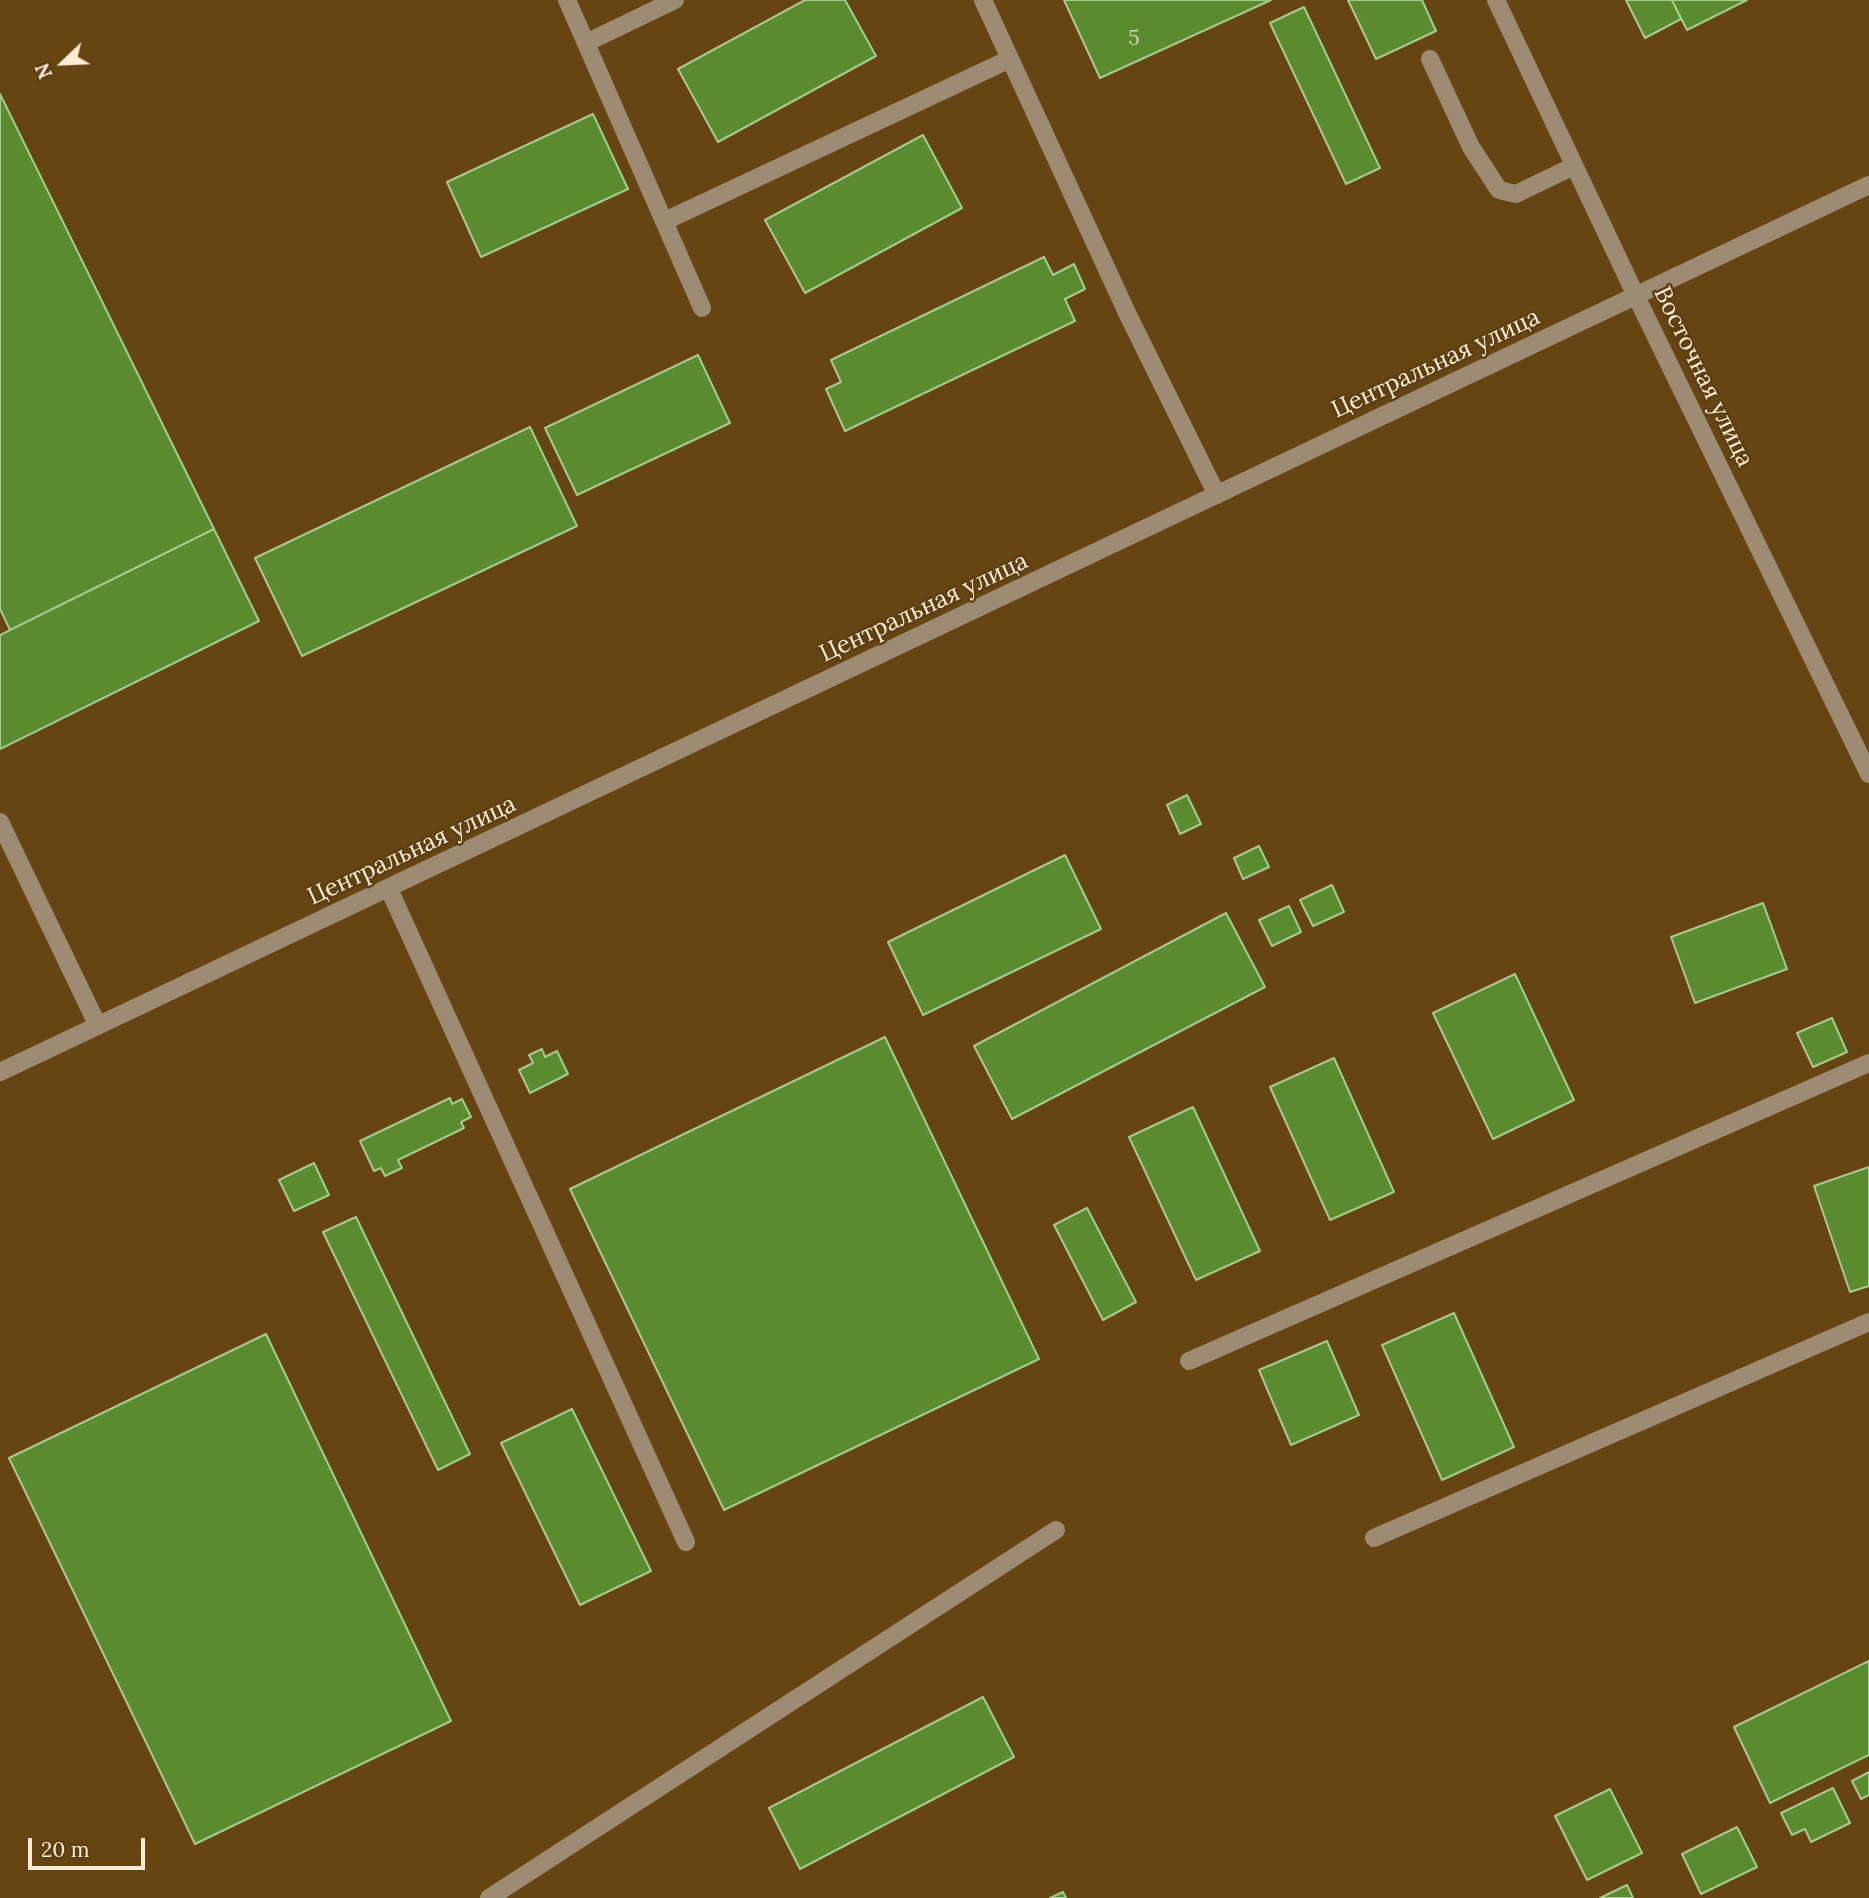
<!DOCTYPE html>
<meta charset="utf-8">
<style>
body{margin:0}
#map{position:relative;width:1869px;height:1898px;overflow:hidden;background:#5c3f13;font-family:Lora,serif}
canvas{display:block}
.north{position:absolute;left:28px;top:28px;width:70px;height:70px;-webkit-text-stroke:5px #5c3f13;paint-order:stroke;rotate:247deg;font-size:19px;font-weight:700;line-height:28px;text-align:center;color:#ffecd6}
.north::after{content:'';display:block;margin:auto;width:24px;height:32px;background:#ffecd6;clip-path:polygon(50% 0,100% 100%,50% 72%,0 100%)}
.scale{position:absolute;left:28px;top:1838px;width:117px;height:32px;box-sizing:border-box;border:4px solid #ffecd6;border-top:0;padding-left:9px;font-size:21px;line-height:24px;white-space:nowrap;color:#ffecd6;-webkit-text-stroke:5px #5c3f13;paint-order:stroke}
</style>
<div id="map">
<canvas width="1869" height="1898"></canvas>
<div class="north">N</div>
<div class="scale">20 m</div>
</div>
<script>
const ctx = document.querySelector('canvas').getContext('2d');
ctx.lineJoin = 'round';
function fill(path, color) { ctx.fillStyle = color; ctx.fill(path, 'evenodd'); }
function trace(path, color, width, dash) { ctx.strokeStyle = color; ctx.lineWidth = width; ctx.lineCap = dash ? 'butt' : 'round'; ctx.setLineDash(dash || []); ctx.stroke(path); }
function drawText(font, color, halo, rows, align = 'center') {
  ctx.font = font + ' Lora,serif'; ctx.lineWidth = 5; ctx.setLineDash([]); ctx.textBaseline = 'middle'; ctx.strokeStyle = halo; ctx.fillStyle = color; for (const [text, x, y, turn = 0] of rows) {
    ctx.save(); ctx.translate(x, y); ctx.rotate((+turn || 0) * Math.PI / 180); ctx.textAlign = isNaN(turn) ? turn : align; if (halo) ctx.strokeText(text, 0, 0); ctx.fillText(text, 0, 0); ctx.restore();
  }
}
const built = new Path2D(`
 M 0,0 L 1869,0 L 1869,1898 L 0,1898 Z`);
const building = new Path2D(`
 M 805,0 L 845,0 L 876,56 L 718,142 L 678,69 Z
 M 1064,0 L 1271,0 L 1100,78 Z
 M 1348,0 L 1422,0 L 1436,31 L 1376,59 Z
 M 1626,0 L 1672,0 L 1681,19 L 1645,38 Z
 M 1672,0 L 1747,0 L 1687,30 Z
 M 1304,7 L 1380,168 L 1346,184 L 1270,23 Z
 M 0,94 L 214,529 L 10,630 L 0,609 Z
 M 593,114 L 628,189 L 481,257 L 447,182 Z
 M 923,135 L 962,208 L 805,293 L 765,220 Z
 M 1044,257 L 1053,275 L 1074,264 L 1085,289 L 1065,299 L 1075,321 L 845,431 L 826,389 L 841,382 L 831,360 Z
 M 698,355 L 730,423 L 577,495 L 545,428 Z
 M 530,427 L 577,526 L 302,656 L 255,558 Z
 M 214,529 L 259,621 L 0,749 L 0,635 Z
 M 1187,795 L 1201,824 L 1180,834 L 1167,805 Z
 M 1259,846 L 1269,867 L 1243,879 L 1234,858 Z
 M 1065,855 L 1101,929 L 923,1015 L 888,942 Z
 M 1332,885 L 1344,912 L 1313,926 L 1300,900 Z
 M 1763,903 L 1787,969 L 1695,1003 L 1671,937 Z
 M 1289,906 L 1301,932 L 1272,946 L 1259,920 Z
 M 1226,913 L 1265,987 L 1012,1119 L 974,1046 Z
 M 1515,974 L 1574,1100 L 1493,1139 L 1433,1013 Z
 M 1832,1018 L 1847,1052 L 1813,1067 L 1797,1033 Z
 M 885,1037 L 1039,1359 L 724,1510 L 570,1189 Z
 M 542,1049 L 545,1057 L 557,1051 L 568,1074 L 530,1093 L 519,1070 L 533,1063 L 529,1055 Z
 M 1334,1058 L 1394,1192 L 1330,1220 L 1270,1087 Z
 M 450,1098 L 452,1104 L 462,1099 L 471,1117 L 461,1122 L 464,1128 L 398,1160 L 402,1168 L 385,1176 L 381,1168 L 374,1171 L 360,1141 Z
 M 1193,1107 L 1260,1251 L 1196,1280 L 1129,1137 Z
 M 314,1163 L 329,1195 L 294,1211 L 279,1180 Z
 M 1869,1167 L 1869,1286 L 1850,1292 L 1814,1186 Z
 M 1087,1208 L 1136,1302 L 1103,1320 L 1054,1225 Z
 M 356,1217 L 470,1454 L 438,1470 L 323,1232 Z
 M 1454,1313 L 1514,1447 L 1442,1480 L 1382,1345 Z
 M 266,1334 L 451,1721 L 195,1844 L 9,1458 Z
 M 1327,1341 L 1359,1415 L 1291,1445 L 1259,1370 Z
 M 572,1409 L 651,1571 L 580,1605 L 501,1443 Z
 M 1869,1661 L 1869,1755 L 1770,1803 L 1734,1727 Z
 M 983,1697 L 1014,1757 L 800,1869 L 769,1808 Z
 M 1869,1772 L 1869,1795 L 1861,1799 L 1852,1781 Z
 M 1833,1788 L 1850,1823 L 1811,1842 L 1805,1829 L 1792,1835 L 1781,1813 Z
 M 1610,1789 L 1642,1853 L 1587,1880 L 1555,1816 Z
 M 1737,1827 L 1757,1867 L 1701,1894 L 1682,1854 Z
 M 1627,1885 L 1633,1898 L 1600,1898 Z
 M 1063,1892 L 1066,1898 L 1050,1898 Z`);
const minor = new Path2D(`
 M 567,0 L 702,308
 M 983,0 L 1128,315 L 1217,495
 M 1496,0 L 1636,296 L 1869,774
 M 586,43 L 675,0
 M 1430,59 L 1471,147 L 1499,190 L 1516,194 L 1574,166
 M 665,221 L 1010,59
 M 0,822 L 98,1026
 M 389,889 L 686,1542
 M 0,1072 L 1869,185
 M 1189,1361 L 1869,1063
 M 1374,1538 L 1869,1322
 M 489,1898 L 1056,1530`);
const numberNames = [
 ["5",1134,39]
];
const streetNames = [
 ["Центральная улица",1436,364,-25],
 ["Восточная улица",1703,377,64],
 ["Центральная улица",924,608,-25],
 ["Центральная улица",412,851,-25]
];
fill(built, '#664512');
fill(building, '#5a8c2f');
trace(building, '#a7ca8f', 2);
trace(minor, '#9d8b73', 18);
drawText('21px', '#d6d4ac', null, numberNames);
drawText('24px', '#ffecd6', '#5c3f13', streetNames);
</script>
